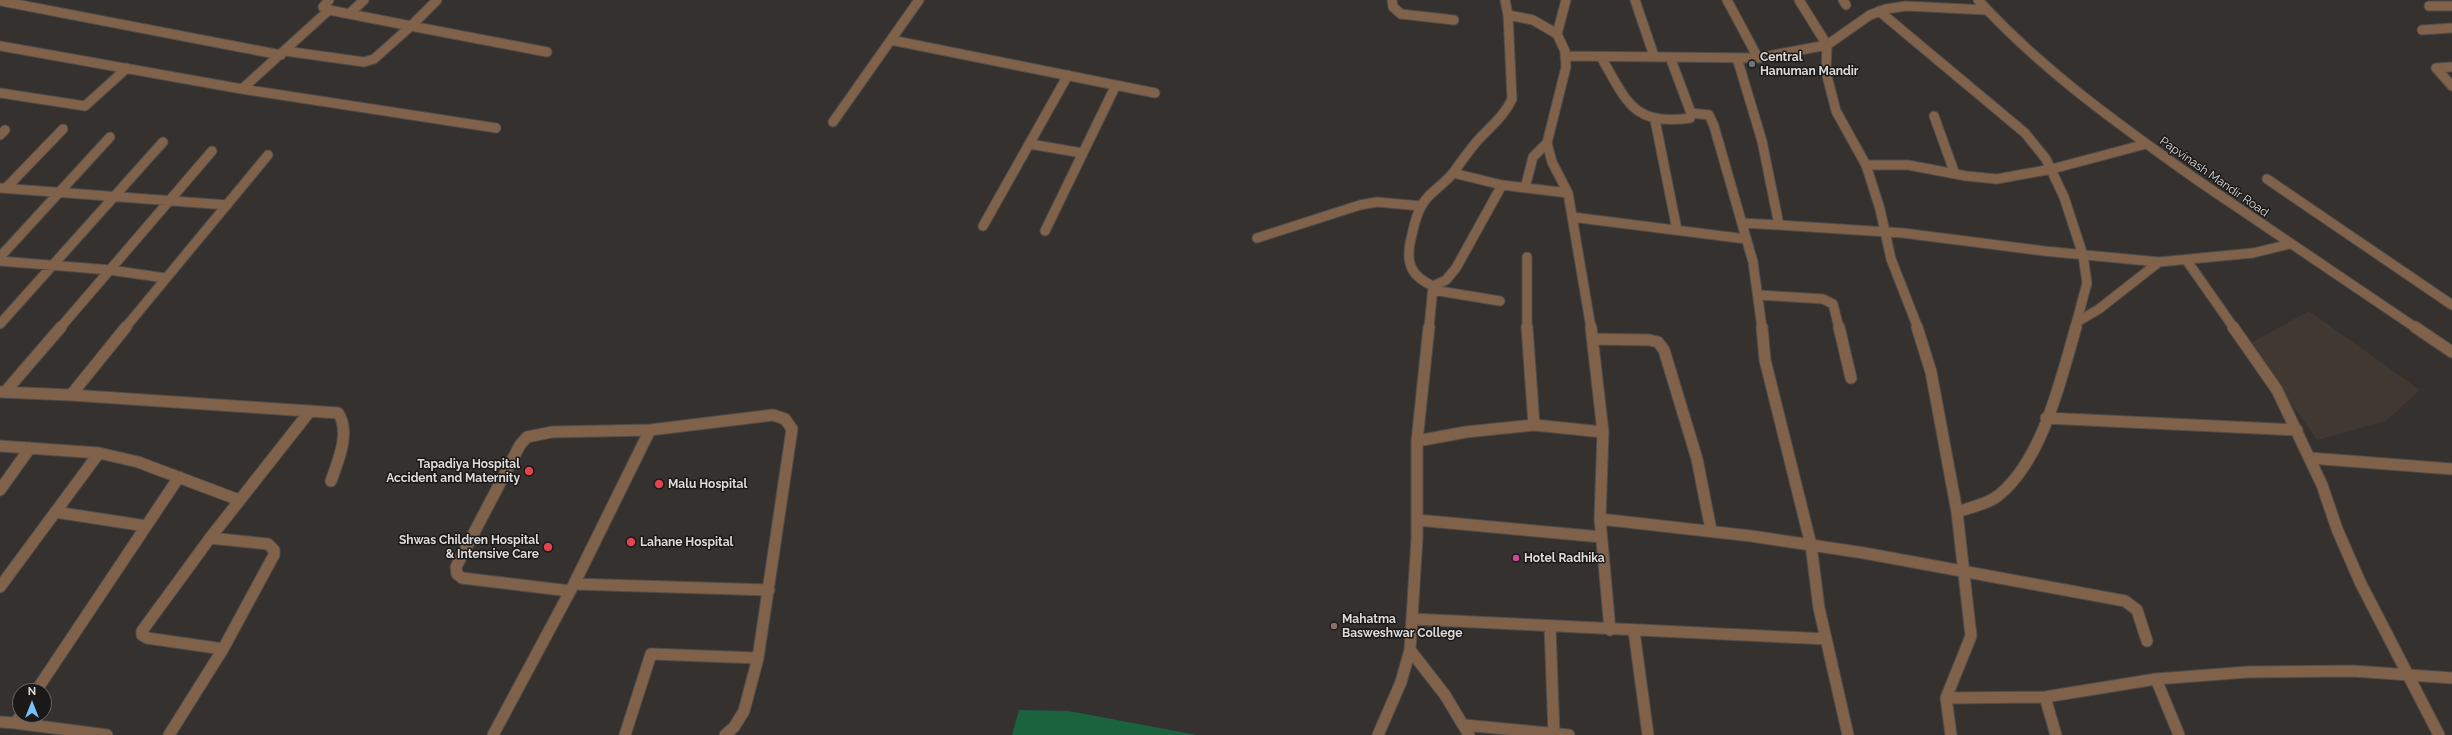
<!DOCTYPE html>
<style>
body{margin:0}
#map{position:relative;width:2452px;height:735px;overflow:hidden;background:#34312f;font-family:Raleway,sans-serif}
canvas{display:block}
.north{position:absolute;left:12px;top:683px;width:40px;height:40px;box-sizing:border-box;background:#1b1918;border:1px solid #696766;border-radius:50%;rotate:0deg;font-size:11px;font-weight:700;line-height:16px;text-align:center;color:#dedcdb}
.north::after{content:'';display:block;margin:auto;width:14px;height:18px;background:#79bff8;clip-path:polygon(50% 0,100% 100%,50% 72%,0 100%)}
</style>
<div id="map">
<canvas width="2452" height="735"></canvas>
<div class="north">N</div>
</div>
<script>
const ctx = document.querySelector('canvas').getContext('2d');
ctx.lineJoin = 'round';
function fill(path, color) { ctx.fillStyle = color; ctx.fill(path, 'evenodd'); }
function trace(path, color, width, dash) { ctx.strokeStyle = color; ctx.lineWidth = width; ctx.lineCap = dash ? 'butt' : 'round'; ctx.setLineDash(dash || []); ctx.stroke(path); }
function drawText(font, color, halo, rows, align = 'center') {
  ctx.font = font + ' Raleway,sans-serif'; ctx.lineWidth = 3; ctx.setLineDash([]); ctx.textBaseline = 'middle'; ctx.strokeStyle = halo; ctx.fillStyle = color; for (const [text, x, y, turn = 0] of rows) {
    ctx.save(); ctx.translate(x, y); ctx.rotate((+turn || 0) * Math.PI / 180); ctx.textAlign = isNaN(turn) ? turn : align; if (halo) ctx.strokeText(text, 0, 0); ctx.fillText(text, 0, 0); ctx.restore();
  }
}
const built = new Path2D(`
 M 2309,311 L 2420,390 L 2386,421 L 2317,440 L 2249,344 Z`);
const green = new Path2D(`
 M 1019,710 L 1069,711 L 1197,735 L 1012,735 Z`);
const minorFar1 = new Path2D(`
 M 329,0 L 323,7 L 329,10
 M 1392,0 L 1393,7 L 1401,14 L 1454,20
 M 1505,0 L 1508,15 L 1533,20 L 1557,34 L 1565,51 L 1566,67 L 1547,143 L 1552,162 L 1568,193 L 1591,328
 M 1635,0 L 1654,56
 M 1799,0 L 1827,45 L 1826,72 L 1836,111 L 1866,165 L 1880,209 L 1891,259 L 1918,328
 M 1843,0 L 1846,5
 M 1978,0 C 2043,71 2122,127 2200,182 C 2272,231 2344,280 2416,328
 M 0,1 L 281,55
 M 2429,6 L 2452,6
 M 1879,11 L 2025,133 L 2046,159 L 2064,197 L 2083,255 L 2087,283 L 2075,328
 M 349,14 L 364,0
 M 2422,30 L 2452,28
 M 1557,34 L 1566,0
 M 891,40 L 1155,93
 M 0,46 L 242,89 L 329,10 L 411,26 L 437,0
 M 285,51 L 364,62 L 374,59 L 411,26 L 547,52
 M 1565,56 L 1758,58 L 1727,0
 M 1601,57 C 1626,100 1633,127 1690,118 L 1691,113 L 1670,57
 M 1737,58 L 1762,141 L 1779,225 L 1903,233 L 2044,251 L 2159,262 L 2253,253 L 2290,244
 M 1758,58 L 1827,45 L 1870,15 L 1886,9 L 1906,6 L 1986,10
 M 2452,67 L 2436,68 L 2452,86
 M 242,89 L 496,128
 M 0,93 L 85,106 L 127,68
 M 1691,113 L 1709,115 L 1714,126 L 1753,262 L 1762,328
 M 1934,116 L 1955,174
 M 1655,120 L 1677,230
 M 833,122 L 919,0
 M 0,135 L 5,130
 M 1030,144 L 1082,153
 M 1866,165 L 1908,165 L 1966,176 L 1997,179 L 2052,169 L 2146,144
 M 1453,173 L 1502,185
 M 2267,179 L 2452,305
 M 0,188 L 227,205
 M 6,188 L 63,129
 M 1525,188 L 1533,157 L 1547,143
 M 1572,217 L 1746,239
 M 1742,223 L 1779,225
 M 983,226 L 1068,75
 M 1045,231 L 1116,85
 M 1257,238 L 1360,205 L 1377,202 L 1421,206
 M 0,257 L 110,137
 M 1527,257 L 1527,328
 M 0,261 L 110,270 L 165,278
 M 2187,261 L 2234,328
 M 1433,286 L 1446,280 L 1456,268 L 1502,185 L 1568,193
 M 1433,290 L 1500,301
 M 1759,295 L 1823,299 L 1833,304 L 1839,328
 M 2077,322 L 2099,309 L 2159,262
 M 0,324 L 163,142
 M 60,328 L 212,151
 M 125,328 L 268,155
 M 1429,328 L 1433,286 C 1413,277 1406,266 1410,243 C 1414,227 1416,211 1427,198 C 1435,189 1446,182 1453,173 C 1462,161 1469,150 1479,139 C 1491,126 1505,115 1512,99 L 1508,15`);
const minor = new Path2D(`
 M 1527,327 L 1534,425
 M 1591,327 L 1603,432 L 1600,519 L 1610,630
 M 1762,327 L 1765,360 L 1811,545 L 1819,608 L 1848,735
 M 1839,327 L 1851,378
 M 1917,327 L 1931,372 L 1957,512
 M 2233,327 L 2277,390 L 2322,485 L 2337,529 L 2360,582 L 2439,735
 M 2415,327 L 2452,352
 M 1593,339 L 1649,340 L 1658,342 L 1664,350 L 1697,459 L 1711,530
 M 0,392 L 71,395 L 126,327
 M 5,392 L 61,327
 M 71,395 L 338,413 C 351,432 338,461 331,481
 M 2046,418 L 2297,430
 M 1417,441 L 1466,432 L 1534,425 L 1603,432
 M 0,446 L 99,453 L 138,462 L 239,500
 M 2310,458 L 2452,469
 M 0,490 L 30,448
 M 55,512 L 146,526
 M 1600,519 L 1751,536 L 1864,553 L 2125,601 L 2137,610 L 2147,641
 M 1417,520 L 1601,537
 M 210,538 L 268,544 L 274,550 L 274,555 L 223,649
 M 574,584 L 769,590
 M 0,587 L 99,453
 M 570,591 L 462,578 L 457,574 L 456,567 L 520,445 L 527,437 L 552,432 L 650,430
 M 1413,619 L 1826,639
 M 1550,627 L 1554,734
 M 1634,631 L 1648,735
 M 1410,650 L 1445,695 L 1469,735
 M 2156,679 L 2179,735
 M 36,691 L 179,477
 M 2045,697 L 2056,735
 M 1946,698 L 1971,636 L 1957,512 C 1971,507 1988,504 1999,495 C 2043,459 2061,379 2076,327
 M 0,722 L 15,723 L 21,715
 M 15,723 L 107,735
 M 1464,725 L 1569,735
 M 169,735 L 223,649 L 147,638 L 142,635 L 142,631 L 210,538 L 310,411
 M 493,735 L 574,584 L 650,430 L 773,415 L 785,419 L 792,429 L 758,658 L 744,711 L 734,727 L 725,735
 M 625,735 L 651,654 L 758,658
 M 1378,735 L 1401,682 L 1410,650 L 1417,538 L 1417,441 L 1429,327
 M 1951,735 L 1946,698 L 2045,697 L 2156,679 L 2248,672 L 2353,671 L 2452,678`);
const markers = [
 [1752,64,4,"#6b7280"],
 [529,471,5,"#e0444e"],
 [659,484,5,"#e0444e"],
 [631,542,5,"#e0444e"],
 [548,547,5,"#e0444e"],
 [1516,558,4,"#d1479c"],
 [1334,626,4,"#8d6e63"]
];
const poiNames = [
 ["Central",1760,57],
 ["Hanuman Mandir",1760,71],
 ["Tapadiya Hospital",520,464,"right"],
 ["Accident and Maternity",520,478,"right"],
 ["Malu Hospital",668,484],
 ["Shwas Children Hospital",539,540,"right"],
 ["& Intensive Care",539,554,"right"],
 ["Lahane Hospital",640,542],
 ["Hotel Radhika",1524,558],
 ["Mahatma",1342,619],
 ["Basweshwar College",1342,633]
];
const streetNames = [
 ["Papvinash Mandir Road",2214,177,35]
];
fill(built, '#403831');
fill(green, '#1a633e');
trace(minorFar1, '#4f4c4b', 11);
trace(minor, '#4f4c4b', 13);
trace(minorFar1, '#806149', 9);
trace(minor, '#806149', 11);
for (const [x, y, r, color] of markers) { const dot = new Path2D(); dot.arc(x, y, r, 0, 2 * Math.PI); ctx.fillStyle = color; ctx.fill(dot); trace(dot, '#1b1918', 1.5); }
drawText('bold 12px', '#dedcdb', '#1b1918', poiNames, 'left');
drawText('12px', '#dedcdb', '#1b1918', streetNames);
</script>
